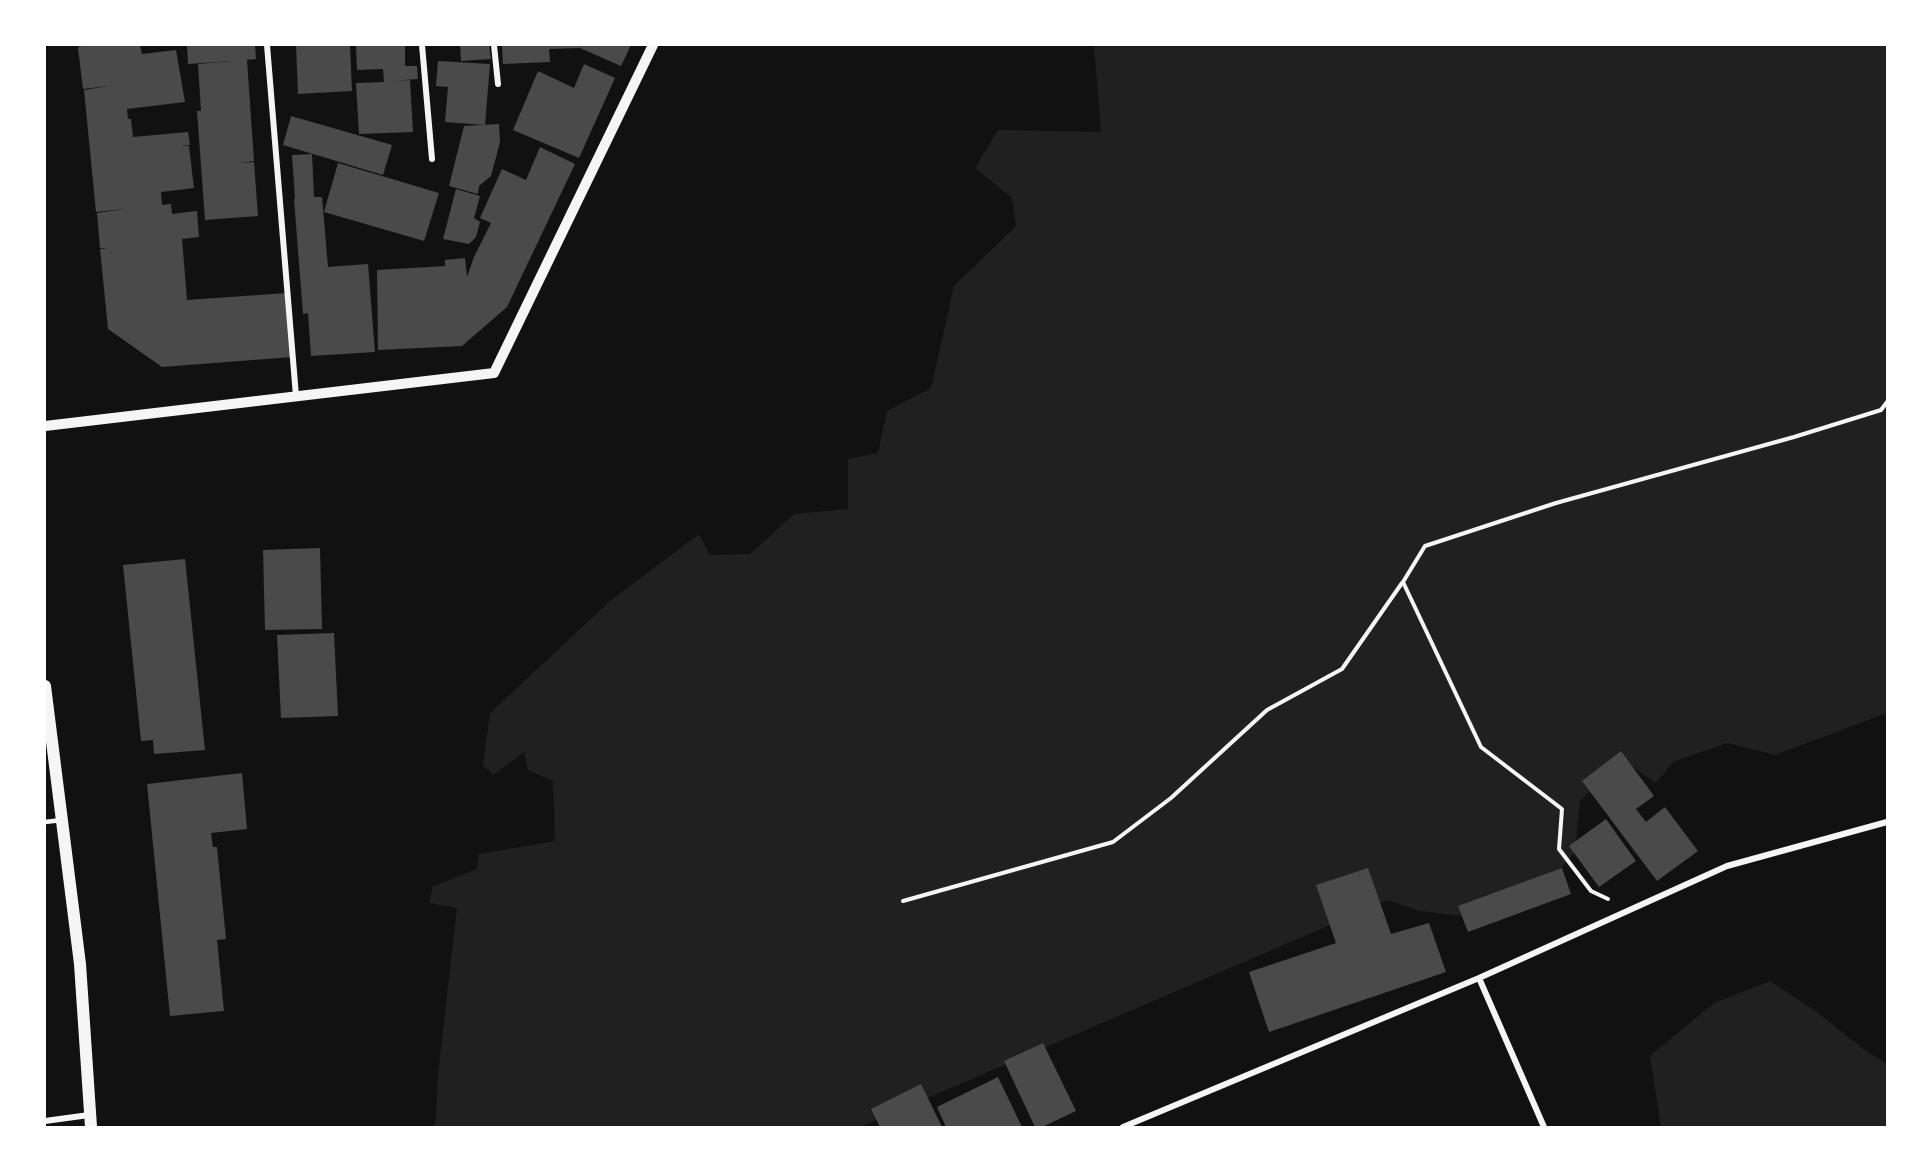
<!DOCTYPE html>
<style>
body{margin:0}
#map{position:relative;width:1932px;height:1172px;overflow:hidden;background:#111;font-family:Literata,serif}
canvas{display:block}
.frame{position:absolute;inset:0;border:46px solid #fff;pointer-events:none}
</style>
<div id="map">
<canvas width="1932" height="1172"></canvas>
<div class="frame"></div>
</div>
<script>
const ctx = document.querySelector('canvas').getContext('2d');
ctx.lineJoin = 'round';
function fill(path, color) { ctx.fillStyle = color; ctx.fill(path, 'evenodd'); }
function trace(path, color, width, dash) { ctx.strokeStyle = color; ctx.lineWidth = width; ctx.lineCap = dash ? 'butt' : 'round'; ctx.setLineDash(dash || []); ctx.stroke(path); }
const green = new Path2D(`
 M 1094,45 L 1887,45 L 1887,713 L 1775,755 L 1727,743 L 1673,762 L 1656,783 L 1623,760 L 1580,801 L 1575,852 L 1545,887 L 1462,916 L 1420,911 L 1388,900 L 860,1127 L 435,1127 L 438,1075 L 457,908 L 430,903 L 432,887 L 477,869 L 479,854 L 555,841 L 553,781 L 528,770 L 524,752 L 493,775 L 483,765 L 490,713 L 610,601 L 699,534 L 710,555 L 750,554 L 794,514 L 848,509 L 848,459 L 878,453 L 887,411 L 931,388 L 954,286 L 1016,226 L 1012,198 L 975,168 L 998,130 L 1101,132 Z
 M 1770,981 L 1818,1013 L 1866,1051 L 1887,1064 L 1887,1127 L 1661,1127 L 1650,1056 L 1714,1003 Z`);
const building = new Path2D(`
 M 78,45 L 140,45 L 142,54 L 176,50 L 185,102 L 127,109 L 128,119 L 131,119 L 133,137 L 188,132 L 190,145 L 181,146 L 189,146 L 194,188 L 161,192 L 162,205 L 171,204 L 172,214 L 197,211 L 199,237 L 182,239 L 187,300 L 287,293 L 292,357 L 162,367 L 108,329 L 100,249 L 108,248 L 100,248 L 97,213 L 125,209 L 96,212 L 84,90 L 108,86 L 83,89 L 78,48 L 86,47 L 79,48 Z
 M 187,45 L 255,45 L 256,59 L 247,60 L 254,161 L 239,163 L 254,162 L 258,216 L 205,220 L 197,111 L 201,111 L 198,64 L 232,61 L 188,64 Z
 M 296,45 L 350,45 L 352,91 L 298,94 Z
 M 356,45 L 405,45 L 405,66 L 417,66 L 418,79 L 391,81 L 410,80 L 413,132 L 359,134 L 356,83 L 384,82 L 383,69 L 357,70 Z
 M 460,45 L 489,45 L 491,59 L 461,61 Z
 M 502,45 L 580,45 L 580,48 L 549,49 L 550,62 L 503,64 Z
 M 581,45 L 631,45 L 621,66 L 580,48 Z
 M 438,61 L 490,64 L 485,125 L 445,122 L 448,87 L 436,86 Z
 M 584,64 L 615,78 L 579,158 L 513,130 L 538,71 L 574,88 Z
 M 291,116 L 392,145 L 383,175 L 283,145 Z
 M 499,124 L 500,142 L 491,176 L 479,186 L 478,194 L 449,186 L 464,126 Z
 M 540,147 L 575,164 L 507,307 L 462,346 L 378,350 L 377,270 L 445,266 L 445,260 L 465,258 L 467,277 L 474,257 L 491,223 L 480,218 L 502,169 L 526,180 Z
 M 312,154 L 314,197 L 322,197 L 328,267 L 368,264 L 375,352 L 311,356 L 308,313 L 303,314 L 294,199 L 295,199 L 292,155 Z
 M 338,163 L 439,193 L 424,241 L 324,212 Z
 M 456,189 L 480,196 L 474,218 L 480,222 L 476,237 L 469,244 L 443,239 Z
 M 320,548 L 322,629 L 265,630 L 263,550 Z
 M 185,559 L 205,750 L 154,754 L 153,740 L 141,741 L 123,565 Z
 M 334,633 L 338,716 L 281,718 L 277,635 Z
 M 1621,751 L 1654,796 L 1636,809 L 1646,822 L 1665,807 L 1698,851 L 1657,881 L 1582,781 Z
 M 242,773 L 247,829 L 211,833 L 213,847 L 217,847 L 226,939 L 217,940 L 224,1011 L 170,1016 L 147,784 Z
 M 1606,819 L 1636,861 L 1599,887 L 1569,846 Z
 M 1368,868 L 1391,934 L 1429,923 L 1446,972 L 1269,1032 L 1249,972 L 1336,943 L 1316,885 Z
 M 1562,868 L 1571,894 L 1468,932 L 1458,906 Z
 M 1043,1043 L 1076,1111 L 1042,1127 L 1035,1127 L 1004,1061 Z
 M 998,1077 L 1022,1127 L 946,1127 L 937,1107 Z
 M 921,1084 L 942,1127 L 880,1127 L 871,1109 Z`);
const path = new Path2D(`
 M 1608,899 L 1591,891 L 1559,849 L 1562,809 L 1481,747 L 1403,582 L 1425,546 L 1556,503 L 1794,437 L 1881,410 L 1887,402
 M 903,901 L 1113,842 L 1171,798 L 1267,710 L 1342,669 L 1402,583`);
const service = new Path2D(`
 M 45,822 L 62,820`);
const minor = new Path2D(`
 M 267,45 L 296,396
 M 422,45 L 432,159
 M 494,45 L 498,84
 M 1479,978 L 1544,1127
 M 45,1121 L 89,1115
 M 1123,1127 L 1479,978 L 1727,866 L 1887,822`);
const tertiary = new Path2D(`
 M 45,426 L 494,373 L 653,45`);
const secondary = new Path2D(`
 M 45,686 L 80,964 L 91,1127`);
fill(green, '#202020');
fill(building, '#4a4a4a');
trace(path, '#f5f5f5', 4);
trace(service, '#f5f5f5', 4.5);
trace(minor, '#f5f5f5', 6);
trace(tertiary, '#f5f5f5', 10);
trace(secondary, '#f5f5f5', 12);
</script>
